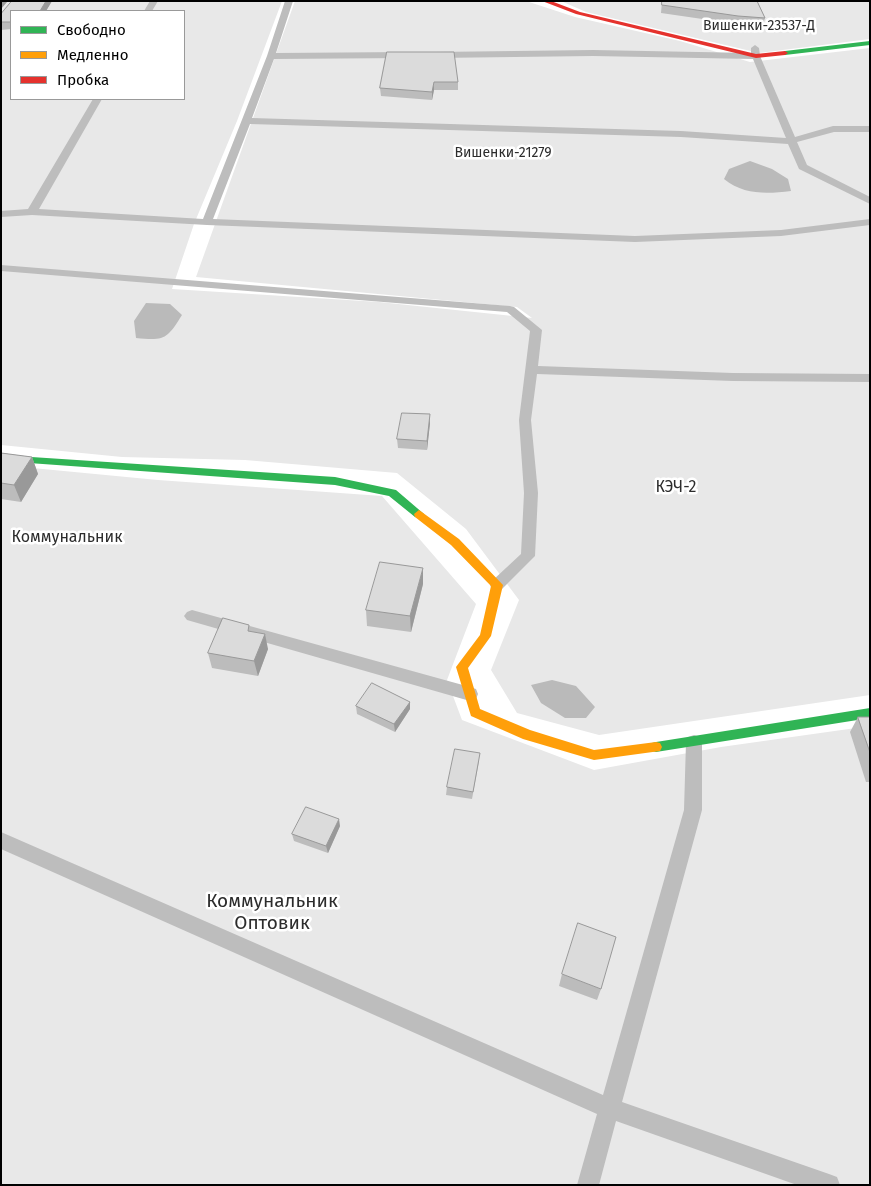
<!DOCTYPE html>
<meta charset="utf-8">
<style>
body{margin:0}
#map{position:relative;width:871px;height:1186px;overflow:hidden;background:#fff;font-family:"Fira Sans",sans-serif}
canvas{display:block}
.frame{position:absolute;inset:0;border:2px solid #000;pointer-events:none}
.legend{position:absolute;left:10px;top:10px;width:175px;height:90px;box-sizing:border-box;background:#fff;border:1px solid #999;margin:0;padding:6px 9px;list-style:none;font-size:15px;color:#000}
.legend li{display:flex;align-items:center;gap:10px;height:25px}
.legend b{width:25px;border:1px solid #999}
</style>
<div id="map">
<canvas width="871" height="1186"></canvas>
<div class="frame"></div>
<ul class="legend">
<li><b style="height:6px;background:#30b455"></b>Свободно</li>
<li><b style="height:6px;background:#ff9f0a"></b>Медленно</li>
<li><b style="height:6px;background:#e5322d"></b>Пробка</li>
</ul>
</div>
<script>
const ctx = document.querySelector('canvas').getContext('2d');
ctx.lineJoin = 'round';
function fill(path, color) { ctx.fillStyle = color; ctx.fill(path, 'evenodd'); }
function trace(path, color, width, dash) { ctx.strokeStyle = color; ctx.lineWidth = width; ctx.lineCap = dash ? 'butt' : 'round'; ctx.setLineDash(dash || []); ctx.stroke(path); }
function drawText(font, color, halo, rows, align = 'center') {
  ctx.font = font + ' "Fira Sans",sans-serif'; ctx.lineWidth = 5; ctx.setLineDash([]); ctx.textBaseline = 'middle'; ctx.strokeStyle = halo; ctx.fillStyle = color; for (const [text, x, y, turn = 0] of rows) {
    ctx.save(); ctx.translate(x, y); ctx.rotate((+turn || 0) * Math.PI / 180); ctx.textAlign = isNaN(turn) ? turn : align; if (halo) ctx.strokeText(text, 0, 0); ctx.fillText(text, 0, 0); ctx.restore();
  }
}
const green = new Path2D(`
 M 1,1 L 282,1 L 237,121 L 194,224 L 172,289 L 379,302 L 532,318 L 517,307 L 196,277 L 295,1 L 526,1 L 575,17 L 680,41 L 750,62 L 870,48 L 870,695 L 599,735 L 517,713 L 491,670 L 519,600 L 466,529 L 397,473 L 245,460 L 122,457 L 1,445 ZM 11,11 L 184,11 L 184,99 L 11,99 Z
 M 561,1 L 870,1 L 870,39 L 759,53 L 586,12 Z
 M 1,465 L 158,480 L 382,496 L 476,604 L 447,680 L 462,720 L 594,770 L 721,747 L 870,726 L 870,1185 L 1,1185 Z`);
const water = new Path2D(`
 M 750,161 L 772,169 L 788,179 L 791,191 C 766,194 744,195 724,179 L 729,169 Z
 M 146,303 L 170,304 L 182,315 C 167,339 165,341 136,338 L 134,321 Z
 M 552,680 L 576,686 L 595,707 L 586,718 L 565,718 L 541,703 L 531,685 Z`);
const lane = new Path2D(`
 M 150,1 L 158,1 L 152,11 L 144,11 Z
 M 285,1 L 293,1 L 276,53 L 407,52 L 411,55 L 407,58 L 274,59 L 252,118 L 681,131 L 786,138 L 753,59 L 593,56 L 435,58 L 431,55 L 435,52 L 593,50 L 751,53 L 751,48 L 755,45 L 759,48 L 760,56 L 795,137 L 833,126 L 870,126 L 870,132 L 834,132 L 797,142 L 807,165 L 870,197 L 870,204 L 799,169 L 788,144 L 681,137 L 250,124 L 213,219 L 635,236 L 781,230 L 870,219 L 870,225 L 781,236 L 635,242 L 207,225 L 32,215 L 1,217 L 1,211 L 28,209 L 93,99 L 102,99 L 39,209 L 203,219 L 267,56 Z
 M 1,265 L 510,306 L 514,307 L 542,330 L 538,366 L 733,373 L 870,374 L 870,382 L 733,381 L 537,374 L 531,420 L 538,493 L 535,556 L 502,589 L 497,591 L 492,589 L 490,585 L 492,581 L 521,554 L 524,493 L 519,420 L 530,331 L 507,312 L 1,271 Z
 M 192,610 L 470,687 L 476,689 L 478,694 L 476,699 L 470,701 L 187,620 L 184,616 L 187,612 Z
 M 694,735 L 700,737 L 702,742 L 702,810 L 622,1102 L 829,1174 L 837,1177 L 840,1185 L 797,1185 L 616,1121 L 599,1185 L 577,1185 L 597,1114 L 1,849 L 1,832 L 603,1095 L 684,810 L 686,742 L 688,737 Z`);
const fast = new Path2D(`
 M 870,41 L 870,45 L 785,55 L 782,53 L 785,51 Z
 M 1,455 L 335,477 L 396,490 L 424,514 L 419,518 L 415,517 L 389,496 L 335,485 L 1,461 Z
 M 870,708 L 870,718 L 656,752 L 652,751 L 650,747 L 652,743 L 656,742 Z`);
const slow = new Path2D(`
 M 419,510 L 459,539 L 503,585 L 491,636 L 468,668 L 480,709 L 530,730 L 594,750 L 656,742 L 660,743 L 662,747 L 660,751 L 594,760 L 523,739 L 471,716 L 456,667 L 480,635 L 491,586 L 451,545 L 415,517 L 414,514 Z`);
const jam = new Path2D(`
 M 542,1 L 551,1 L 580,12 L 756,54 L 785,51 L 788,53 L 785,55 L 756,58 L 576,14 Z`);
const wall = new Path2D(`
 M 12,1 L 52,1 L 46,11 L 11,11 L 11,29 L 1,30 L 1,14 Z
 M 662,1 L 757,1 L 765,18 L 763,25 L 737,24 L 661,13 Z
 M 387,52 L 458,82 L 458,90 L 434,90 L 432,100 L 381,96 L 380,88 Z
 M 430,423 L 427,450 L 398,448 L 397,439 Z
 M 1,453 L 32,457 L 38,474 L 21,502 L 1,499 Z
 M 423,584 L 411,632 L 367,626 L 366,610 Z
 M 249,625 L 251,631 L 268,649 L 258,676 L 212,668 L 208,653 Z
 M 410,702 L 410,709 L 395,732 L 357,714 L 356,706 Z
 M 858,717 L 870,717 L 870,782 L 866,782 L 850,732 Z
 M 479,761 L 472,799 L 446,795 L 447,787 Z
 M 340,826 L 328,853 L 294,841 L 292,834 Z
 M 562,974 L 601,989 L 597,1000 L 559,986 Z`);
const shadedWall = new Path2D(`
 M 1,1 L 7,2 L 1,9 Z
 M 46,1 L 52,1 L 46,11 L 40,11 Z
 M 434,82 L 434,90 L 432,100 L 432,92 Z
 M 430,414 L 430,423 L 427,450 L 427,441 Z
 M 32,457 L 38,474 L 21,502 L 14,485 Z
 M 423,568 L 423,584 L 411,632 L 410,616 Z
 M 265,634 L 268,649 L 258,676 L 254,661 Z
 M 410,702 L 410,709 L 395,732 L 394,724 Z
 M 339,819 L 340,826 L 328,853 L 326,846 Z`);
const building = new Path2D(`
 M 12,1 L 46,1 L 40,11 L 11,11 L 11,22 L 1,22 L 1,14 Z
 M 662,1 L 757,1 L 765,18 L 738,16 L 662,5 Z
 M 387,52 L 454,52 L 458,82 L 434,82 L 432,92 L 380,88 Z
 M 402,413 L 430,414 L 427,441 L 397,439 Z
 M 1,453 L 32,457 L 14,485 L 1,483 Z
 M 380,562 L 423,568 L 410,616 L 366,610 Z
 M 223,618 L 249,625 L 248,631 L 265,634 L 254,661 L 208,653 Z
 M 372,683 L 410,702 L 394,724 L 356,706 Z
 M 858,717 L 870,717 L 870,752 Z
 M 455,749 L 480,753 L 473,792 L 447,787 Z
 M 306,807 L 339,819 L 326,846 L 292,834 Z
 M 578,923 L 616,937 L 601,989 L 562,974 Z`);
const farParknames = [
 ["Вишенки-23537-Д",759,26],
 ["Вишенки-21279",503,153]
];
const parkNames = [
 ["КЭЧ-2",676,488],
 ["Коммунальник",67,538]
];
const nearParknames = [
 ["Коммунальник",272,902],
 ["Оптовик",272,924]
];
fill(green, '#e8e8e8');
fill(water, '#bababa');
fill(lane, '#bdbdbd');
fill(fast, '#30b455');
fill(slow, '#ff9f0a');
fill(jam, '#e5322d');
fill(wall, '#bcbcbc');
fill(shadedWall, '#999');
fill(building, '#dbdbdb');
trace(building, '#999', 1);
drawText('14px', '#2c2c2c', '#fff', farParknames);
drawText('16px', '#2c2c2c', '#fff', parkNames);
drawText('19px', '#2c2c2c', '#fff', nearParknames);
</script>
